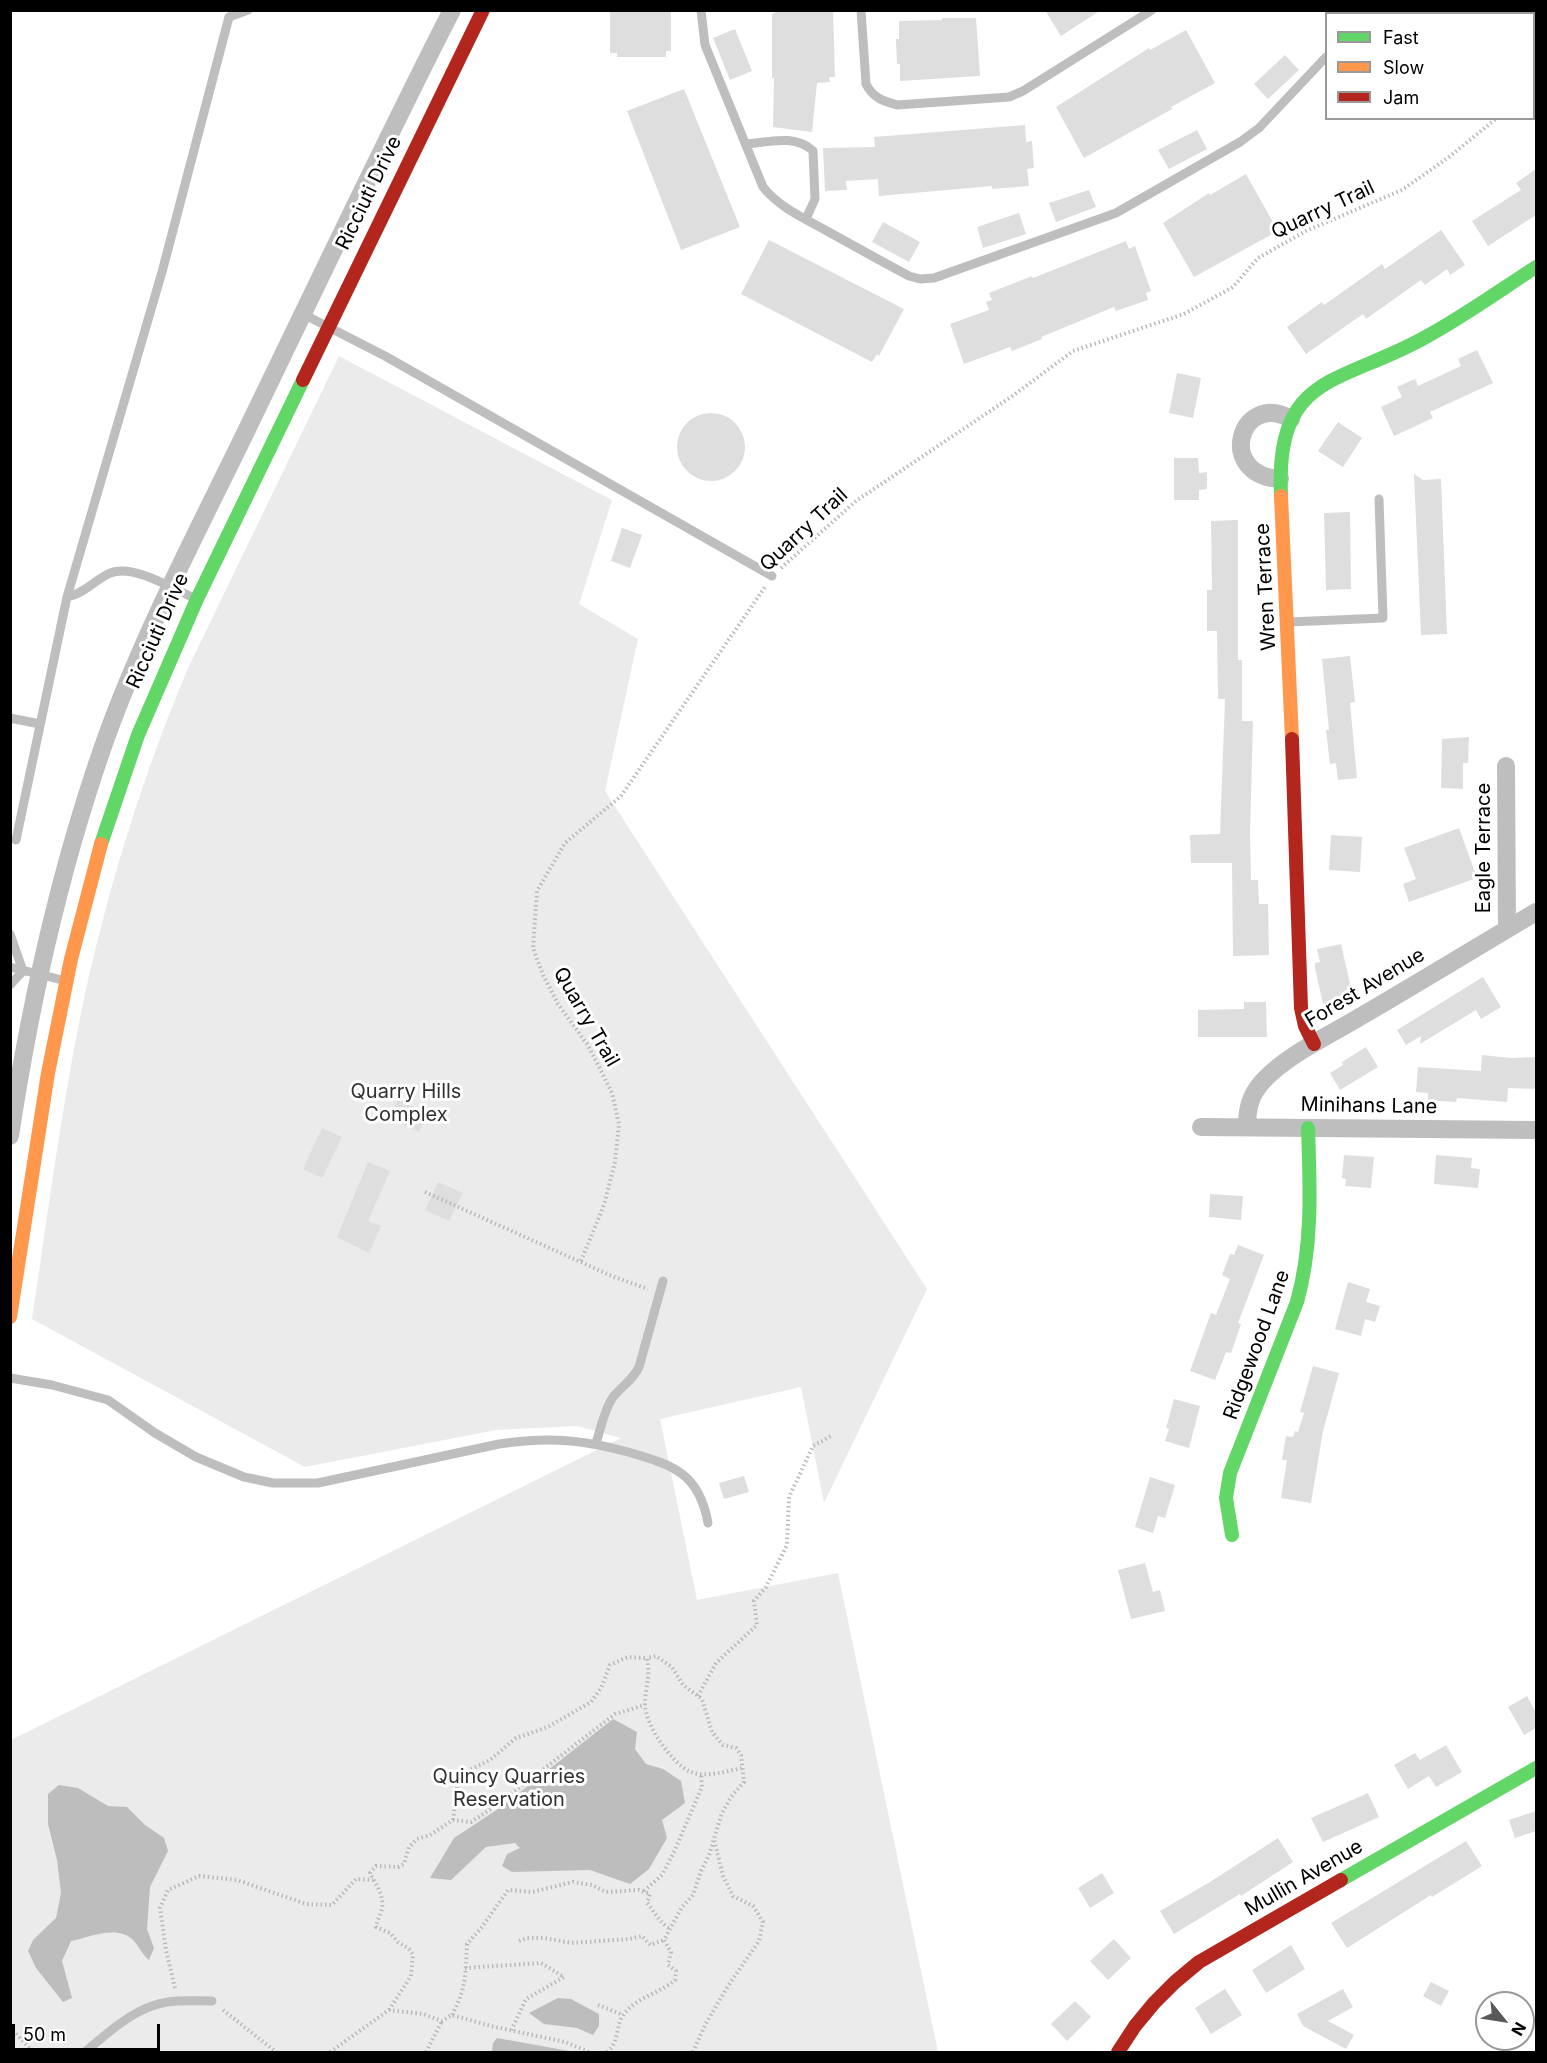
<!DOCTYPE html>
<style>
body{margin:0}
#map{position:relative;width:1547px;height:2063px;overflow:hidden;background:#fff;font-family:Inter,sans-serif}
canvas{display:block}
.frame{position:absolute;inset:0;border:12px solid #000;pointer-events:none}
.legend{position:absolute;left:1325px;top:12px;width:210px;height:108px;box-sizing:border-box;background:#fff;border:2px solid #999;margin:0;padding:8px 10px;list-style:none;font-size:18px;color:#000}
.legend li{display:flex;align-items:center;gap:12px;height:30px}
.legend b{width:30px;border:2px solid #999}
.north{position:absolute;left:1475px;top:1991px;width:60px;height:60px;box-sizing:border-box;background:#fff;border:2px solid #999;border-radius:50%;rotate:120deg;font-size:16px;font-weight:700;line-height:24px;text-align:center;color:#000}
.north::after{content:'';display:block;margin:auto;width:21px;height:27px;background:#595959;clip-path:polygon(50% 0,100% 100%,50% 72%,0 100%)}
.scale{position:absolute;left:12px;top:2024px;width:148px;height:27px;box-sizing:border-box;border:3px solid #000;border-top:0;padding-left:8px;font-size:18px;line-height:21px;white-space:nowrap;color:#000;-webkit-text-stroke:4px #fff;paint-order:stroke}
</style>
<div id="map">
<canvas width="1547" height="2063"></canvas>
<div class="frame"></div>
<ul class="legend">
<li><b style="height:8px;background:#63d668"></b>Fast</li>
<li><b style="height:8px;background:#ff974d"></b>Slow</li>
<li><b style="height:8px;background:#b3261e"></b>Jam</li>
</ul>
<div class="north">N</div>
<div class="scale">50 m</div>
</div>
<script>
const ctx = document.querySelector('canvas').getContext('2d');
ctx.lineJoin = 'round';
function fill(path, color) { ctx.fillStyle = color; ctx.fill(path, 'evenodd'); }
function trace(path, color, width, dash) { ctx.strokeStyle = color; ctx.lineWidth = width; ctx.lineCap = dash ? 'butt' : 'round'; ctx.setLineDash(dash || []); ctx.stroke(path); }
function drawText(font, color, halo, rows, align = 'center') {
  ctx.font = font + ' Inter,sans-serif'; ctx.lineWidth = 6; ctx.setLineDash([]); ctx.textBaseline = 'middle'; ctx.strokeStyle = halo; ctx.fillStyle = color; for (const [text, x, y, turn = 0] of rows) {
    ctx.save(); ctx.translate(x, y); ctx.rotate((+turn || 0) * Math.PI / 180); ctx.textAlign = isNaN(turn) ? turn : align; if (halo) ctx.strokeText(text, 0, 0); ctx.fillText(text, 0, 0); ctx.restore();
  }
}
const green = new Path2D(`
 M 339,356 L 612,500 L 579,604 L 638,639 L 605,791 L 927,1289 L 824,1503 L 801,1387 L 660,1419 L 697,1600 L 838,1573 L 938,2052 L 11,2052 L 11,1740 L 621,1438 L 577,1426 L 496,1430 L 305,1467 L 32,1319 C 47,1219 60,1118 80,1018 C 105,897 141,779 189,666 Z`);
const water = new Path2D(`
 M 613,1719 L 637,1732 L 635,1749 L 646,1764 L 663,1769 L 681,1781 L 685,1803 L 662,1820 L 667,1838 L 649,1869 L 630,1884 L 590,1870 L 512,1872 L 502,1866 L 507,1854 L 520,1848 L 515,1843 L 486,1847 L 451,1880 L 430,1878 L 454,1838 L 501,1807 Z
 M 59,1785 L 78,1788 L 108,1806 L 127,1807 L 145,1825 L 164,1838 L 168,1851 L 150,1887 L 147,1929 L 154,1948 L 149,1960 C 142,1954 140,1948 134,1941 C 119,1924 90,1937 71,1941 L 62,1961 L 72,1998 L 63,2002 L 36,1968 L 28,1951 L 33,1940 L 56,1918 L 61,1893 L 57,1860 L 48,1824 L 48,1794 Z
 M 558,1998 L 571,1999 L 599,2014 L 599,2026 L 593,2035 L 577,2028 L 544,2024 L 529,2013 Z
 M 497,2038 L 575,2052 L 492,2052 L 493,2043 Z`);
const building = new Path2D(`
 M 610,10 L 671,10 L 671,51 L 666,51 L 666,57 L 617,57 L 617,53 L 610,53 Z
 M 780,10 L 833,10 L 835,77 L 829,77 L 830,82 L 817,83 L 812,132 L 773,127 L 774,78 L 772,78 L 772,14 Z
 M 1045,10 L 1101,10 L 1061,36 Z
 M 942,18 L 976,18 L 980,76 L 900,81 L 900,64 L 897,64 L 896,39 L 899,39 L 899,21 L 942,20 Z
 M 735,29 L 752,71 L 730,80 L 713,38 Z
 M 1186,30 L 1215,83 L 1171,107 L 1172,109 L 1084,158 L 1056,107 L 1149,48 L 1150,50 Z
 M 1285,55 L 1299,70 L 1268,99 L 1254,84 Z
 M 684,89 L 740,227 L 681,250 L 627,111 Z
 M 1025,125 L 1026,142 L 1032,141 L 1034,168 L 1027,169 L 1029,186 L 992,189 L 992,186 L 879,196 L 878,179 L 846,181 L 847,190 L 825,191 L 823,148 L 875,147 L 874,137 Z
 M 1197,130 L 1207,149 L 1169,169 L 1158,150 Z
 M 1536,169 L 1536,215 L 1488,246 L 1472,221 L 1521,190 L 1516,183 Z
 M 1246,174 L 1278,231 L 1194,277 L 1163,223 L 1209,193 L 1210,195 Z
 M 1089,190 L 1096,207 L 1056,222 L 1049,203 Z
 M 1019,213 L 1026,234 L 983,248 L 977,227 Z
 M 883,222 L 920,242 L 909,262 L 872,242 Z
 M 1441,230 L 1465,265 L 1450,275 L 1447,269 L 1425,285 L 1421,280 L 1366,319 L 1363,314 L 1306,354 L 1287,327 L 1322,302 L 1324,305 L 1382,264 L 1385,269 Z
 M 769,240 L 904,309 L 879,356 L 877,354 L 872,362 L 741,294 Z
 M 1126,241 L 1129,249 L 1135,246 L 1151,291 L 1146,293 L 1148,300 L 1116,311 L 1114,307 L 1041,337 L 1042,339 L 1012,351 L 1010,347 L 964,364 L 950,324 L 989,310 L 986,302 L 992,300 L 989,293 L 1032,276 L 1033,278 Z
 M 1477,350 L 1493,383 L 1430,412 L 1433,418 L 1394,436 L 1381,407 L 1402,397 L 1397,387 L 1415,379 L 1418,386 L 1461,366 L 1458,359 Z
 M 1177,373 L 1201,378 L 1193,418 L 1169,413 Z
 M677 447a34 34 0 1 1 68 0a34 34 0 1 1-68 0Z
 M 1338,422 L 1362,438 L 1343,467 L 1318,451 Z
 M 1174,458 L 1198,458 L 1199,473 L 1207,472 L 1207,489 L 1199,490 L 1199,500 L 1174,500 Z
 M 1414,474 L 1423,480 L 1441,479 L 1447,634 L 1421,635 Z
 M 1350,512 L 1351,589 L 1326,590 L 1324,513 Z
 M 1238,520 L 1238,660 L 1242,660 L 1242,721 L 1253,721 L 1250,834 L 1251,880 L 1258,880 L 1259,904 L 1268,904 L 1269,955 L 1233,956 L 1232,863 L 1191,863 L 1190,835 L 1220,834 L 1225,699 L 1218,699 L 1217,631 L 1207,631 L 1207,590 L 1212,590 L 1211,521 Z
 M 622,528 L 642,535 L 630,568 L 611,561 Z
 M 1350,656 L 1355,702 L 1350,703 L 1357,778 L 1338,780 L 1336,763 L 1330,764 L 1326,730 L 1329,730 L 1322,659 Z
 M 1469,737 L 1468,763 L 1463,763 L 1463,789 L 1441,788 L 1442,739 Z
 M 1459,828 L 1477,878 L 1409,902 L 1403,884 L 1416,879 L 1404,848 Z
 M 1331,835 L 1362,837 L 1360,872 L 1329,870 Z
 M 1341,944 L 1353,997 L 1323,1004 L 1315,968 L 1315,963 L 1320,962 L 1317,949 Z
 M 1483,977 L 1501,1007 L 1481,1019 L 1476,1010 L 1420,1044 L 1421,1036 L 1406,1045 L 1397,1030 Z
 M 1244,1002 L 1266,1002 L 1267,1037 L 1198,1037 L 1198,1010 L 1244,1009 Z
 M 1366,1047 L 1378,1067 L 1340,1090 L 1330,1073 L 1343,1065 L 1342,1062 Z
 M 1482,1055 L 1511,1058 L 1536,1057 L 1536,1089 L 1508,1088 L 1507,1102 L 1457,1098 L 1456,1102 L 1428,1100 L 1428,1093 L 1416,1092 L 1418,1067 L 1481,1071 Z
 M 397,1100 L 428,1113 L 419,1132 L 390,1118 Z
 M 322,1128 L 342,1137 L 322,1178 L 303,1169 Z
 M 1344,1155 L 1374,1157 L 1371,1188 L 1345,1186 L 1346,1179 L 1342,1178 Z
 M 1436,1155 L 1472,1158 L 1471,1168 L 1480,1169 L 1478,1188 L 1434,1184 Z
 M 368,1162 L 390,1171 L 368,1221 L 381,1226 L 369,1253 L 337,1237 Z
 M 438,1182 L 463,1193 L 449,1221 L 425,1210 Z
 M 1210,1194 L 1243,1196 L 1241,1220 L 1209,1217 Z
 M 1238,1245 L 1264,1255 L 1238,1323 L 1241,1324 L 1231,1353 L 1226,1352 L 1215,1380 L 1190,1371 L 1211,1313 L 1216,1315 L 1230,1279 L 1222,1275 L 1230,1254 L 1234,1255 Z
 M 1348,1282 L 1370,1289 L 1366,1302 L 1380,1306 L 1375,1322 L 1365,1319 L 1361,1336 L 1335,1329 Z
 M 1313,1366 L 1339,1373 L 1323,1431 L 1311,1503 L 1281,1498 L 1287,1460 L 1282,1460 L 1286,1436 L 1293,1437 L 1295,1431 L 1298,1432 L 1304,1413 L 1300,1412 Z
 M 1174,1399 L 1200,1406 L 1189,1448 L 1165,1441 L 1169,1429 L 1166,1428 Z
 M 744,1476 L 749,1492 L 724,1499 L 719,1483 Z
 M 1150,1477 L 1175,1485 L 1165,1518 L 1158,1516 L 1153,1533 L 1135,1527 Z
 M 1145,1563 L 1153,1592 L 1160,1590 L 1165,1611 L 1131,1619 L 1118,1570 Z
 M 1527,1696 L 1536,1713 L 1536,1728 L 1524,1735 L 1508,1707 Z
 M 1446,1745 L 1462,1772 L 1436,1787 L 1429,1776 L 1408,1789 L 1394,1765 L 1415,1753 L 1420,1760 Z
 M 1368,1793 L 1379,1817 L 1323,1842 L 1311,1818 Z
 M 1536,1811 L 1536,1831 L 1515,1838 L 1509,1820 Z
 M 1278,1838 L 1293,1862 L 1241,1896 L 1240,1894 L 1174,1934 L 1160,1911 L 1210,1882 Z
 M 1466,1841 L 1482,1866 L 1432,1897 L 1431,1895 L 1347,1948 L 1331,1923 Z
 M 1102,1873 L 1114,1893 L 1090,1908 L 1078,1888 Z
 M 1114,1939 L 1131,1958 L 1108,1980 L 1090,1961 Z
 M 1291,1945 L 1305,1969 L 1266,1993 L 1252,1970 Z
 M 1431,1982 L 1449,1991 L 1441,2006 L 1423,1996 Z
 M 1225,1989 L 1242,2015 L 1211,2034 L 1195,2008 Z
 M 1343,1989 L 1353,2007 L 1328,2021 L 1354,2035 L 1346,2049 L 1303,2026 L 1297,2014 Z
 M 1075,2001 L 1091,2017 L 1067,2041 L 1051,2024 Z`);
const path = new Path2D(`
 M 1534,82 L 1536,79
 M 781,568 L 856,501 L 1011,397 L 1073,351 L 1184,314 L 1233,287 L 1258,258 L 1306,231 L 1402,190 L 1449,157 L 1497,118
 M 425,1192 L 614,1277 L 648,1289
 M 581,1261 L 604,1205 L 615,1162 L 619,1124 L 612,1093 L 597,1063 L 587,1044 L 558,1004 L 543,975 L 533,948 L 537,891 L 565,843 L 621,796 L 765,587
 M 698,1696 L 716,1663 L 757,1625 L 754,1601 L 766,1587 L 787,1545 L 789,1497 L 813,1446 L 831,1436
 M 453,1820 L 459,1775 L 490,1760 L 516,1738 L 548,1727 L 591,1702 L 601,1688 L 610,1665 L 628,1657 L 647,1658 C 651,1678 645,1686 645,1704 C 645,1725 672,1764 691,1772 C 706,1778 727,1771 742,1768
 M 644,1891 L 662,1875 L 674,1852 L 702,1787 L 701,1773
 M 519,1941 L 527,1938 L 544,1938 L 572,1943 L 629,1939 L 642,1936 L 650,1945 L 664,1940
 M 465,1968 L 541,1963 L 564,1977 L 526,1999 L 511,2031
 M 175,1988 L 166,1950 L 160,1908 L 168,1890 L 199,1876 L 237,1880 L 306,1904 L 332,1905 L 356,1879 L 373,1880
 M 598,2005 L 623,2015
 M 223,2010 L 276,2052
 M 389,2010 L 411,1976 L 413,1955 L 409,1949 L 398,1942 L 390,1933 L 376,1927 C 377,1920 379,1918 381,1912 C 386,1898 376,1885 370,1873 L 376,1866 L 398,1867 L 404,1864 L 409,1847 L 417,1839 L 430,1835 L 453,1820 L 471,1822 L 497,1805 L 615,1714 L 645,1705
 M 452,2015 C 467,1986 465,1976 467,1944 L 482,1927 L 508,1890 L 532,1892 L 573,1882 L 592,1885 L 606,1892 L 639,1890 L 650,1894 L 647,1903 C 655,1912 660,1924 671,1929
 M 10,2027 L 33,2052
 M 330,2052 L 389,2010 L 423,2014 L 442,2021 L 452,2015 L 491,2026 L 565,2042 L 589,2052
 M 426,2052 L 442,2021
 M 607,2052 C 620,2042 615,2025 624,2014 C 637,1997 660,1993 675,1980 L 676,1971 L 668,1965 L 671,1952 L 664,1940 L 682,1907 L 693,1895 L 701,1871 L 709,1855 L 722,1813 L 731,1797 L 744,1782 L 741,1755 L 736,1748 L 723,1745 L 712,1732 L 702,1699 L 683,1685 L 672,1667 L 656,1656 L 647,1658
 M 693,2052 L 705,2025 L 728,1986 L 759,1941 L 763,1922 L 753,1906 L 733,1896 L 723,1876 L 714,1839`);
const lane = new Path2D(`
 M 701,10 L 705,45 L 763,187 C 780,208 804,218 827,231 C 854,246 881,261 909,276 L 920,279 L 934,278 L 1116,213 L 1240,142 L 1259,128 L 1326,57
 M 861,10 L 866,84 C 873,98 883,101 897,105 L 1009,97 L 1023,91 L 1152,10
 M 1369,14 L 1371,10
 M 746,144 C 769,142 795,134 813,151 L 815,199 L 806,219
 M 303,314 L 385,356 L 772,576
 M 67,597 C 83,594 94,581 108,574 C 131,562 173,589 196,599
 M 1289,622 L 1383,618 L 1379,499
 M 10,718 L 40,724
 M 16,840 L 67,597 L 162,272 L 229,17 L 248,10
 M 10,934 L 23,971
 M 10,967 L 66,981
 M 10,985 L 23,971
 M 10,1378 L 52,1385 L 108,1400 L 155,1433 L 196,1457 L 244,1477 L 273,1483 L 318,1483 L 499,1444 C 548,1437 580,1439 628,1452 C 672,1465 699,1472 708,1523
 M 596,1443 C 601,1428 604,1410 613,1397 C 622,1386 633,1380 639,1367 L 663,1281
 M 85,2052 C 105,2035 129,2013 155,2005 C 173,1999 193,2001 212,2001`);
const street = new Path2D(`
 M 1280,479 C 1215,475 1240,390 1291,419
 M 1506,766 L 1507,929
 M 1201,1127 L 1536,1130
 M 1247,1127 C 1247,1109 1250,1095 1263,1081 C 1287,1055 1328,1036 1358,1018 C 1418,983 1477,947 1536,912
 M 10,1136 C 31,998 62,859 110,727 C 150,620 204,519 253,417 C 319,281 383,145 452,10`);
const fast = new Path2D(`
 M 1281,496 C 1275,373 1339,385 1424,338 C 1463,317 1499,291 1536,267
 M 101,844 L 138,735 L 197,599 L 303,380
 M 1232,1535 L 1226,1498 L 1230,1473 L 1297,1302 C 1313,1245 1310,1187 1308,1128
 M 1341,1880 L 1536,1768`);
const slow = new Path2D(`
 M 1281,496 L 1292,739
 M 10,1317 L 48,1073 L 71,959 L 101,844`);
const jam = new Path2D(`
 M 303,380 L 483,10
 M 1292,739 L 1301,1008 L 1305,1026 L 1314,1044
 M 1118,2052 L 1135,2026 L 1154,2003 L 1175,1982 L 1199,1962 L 1341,1880`);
const streetNames = [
 ["Ricciuti Drive",369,193,-64],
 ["Quarry Trail",1323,210,-25],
 ["Quarry Trail",804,530,-43],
 ["Wren Terrace",1266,587,-93],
 ["Ricciuti Drive",158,631,-66],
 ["Eagle Terrace",1484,848,-90],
 ["Forest Avenue",1365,988,-31],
 ["Quarry Trail",586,1017,60],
 ["Minihans Lane",1369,1106,1],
 ["Ridgewood Lane",1257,1345,-70],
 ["Mullin Avenue",1304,1878,-30]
];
const parkNames = [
 ["Quarry Hills",406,1092],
 ["Complex",406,1115],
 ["Quincy Quarries",509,1777],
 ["Reservation",509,1800]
];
fill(green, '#ebebeb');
fill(water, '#bdbdbd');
fill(building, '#dedede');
trace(path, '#b9b9b9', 4, [1.5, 3]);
trace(lane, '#bebebe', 9);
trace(street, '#bebebe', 18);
trace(fast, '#63d668', 14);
trace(slow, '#ff974d', 14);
trace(jam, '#b3261e', 14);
drawText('20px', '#000', '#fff', streetNames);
drawText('20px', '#313131', '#fff', parkNames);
</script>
